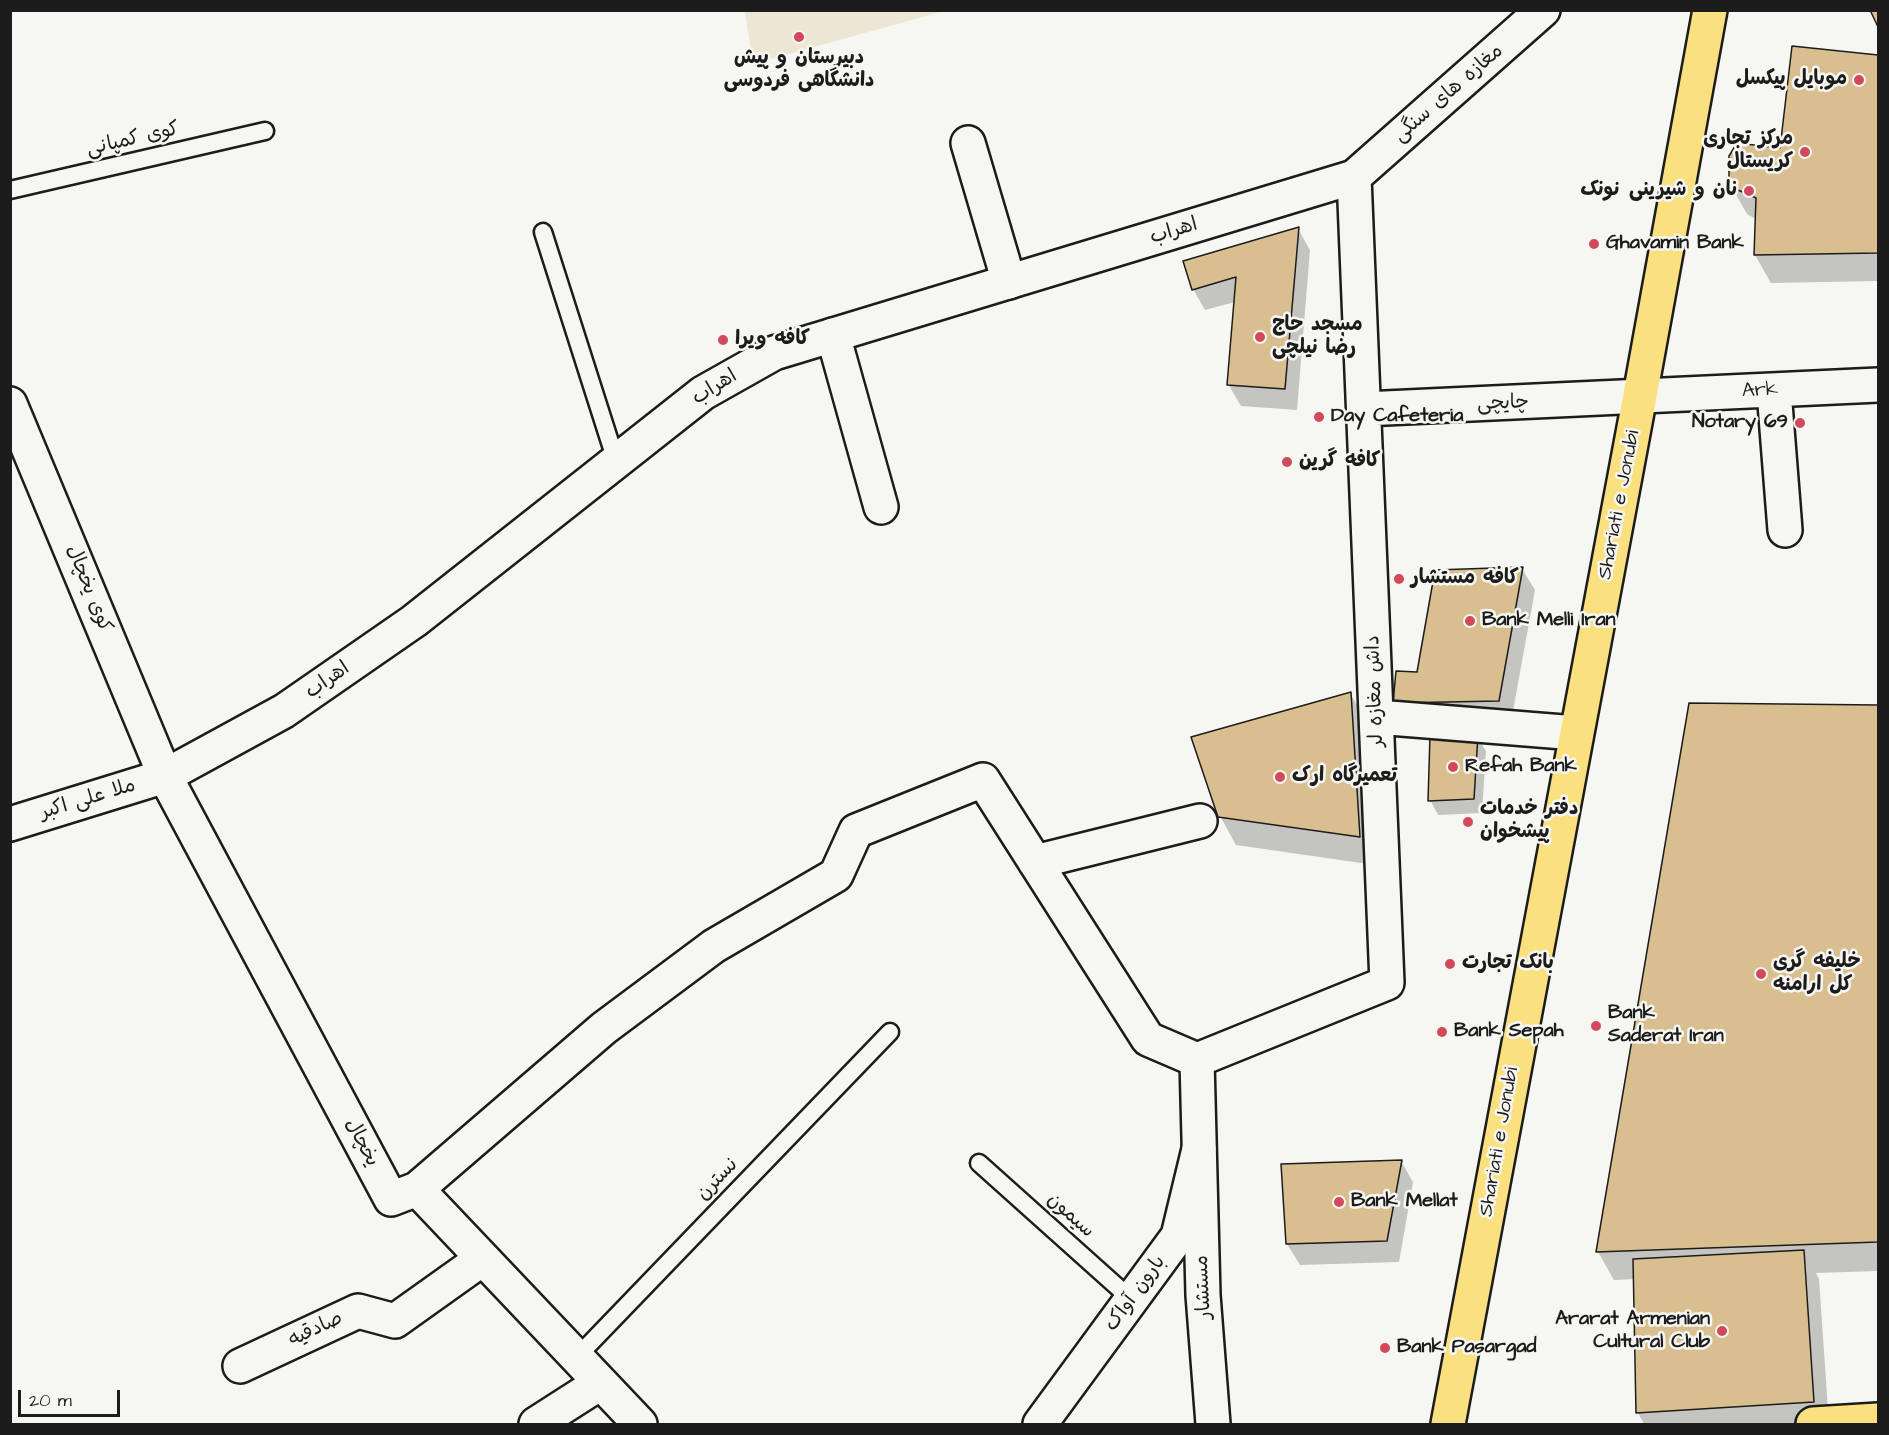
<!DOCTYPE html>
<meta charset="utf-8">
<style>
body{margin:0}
#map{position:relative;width:1889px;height:1435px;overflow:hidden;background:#f6f6f2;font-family:"Architects Daughter",sans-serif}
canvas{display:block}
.frame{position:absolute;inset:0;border:12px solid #1c1c1c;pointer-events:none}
.scale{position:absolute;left:18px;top:1390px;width:102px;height:27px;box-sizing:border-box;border:3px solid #1c1c1c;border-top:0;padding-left:8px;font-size:18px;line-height:21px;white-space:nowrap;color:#1c1c1c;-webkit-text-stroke:4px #f6f6f2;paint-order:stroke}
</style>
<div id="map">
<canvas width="1889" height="1435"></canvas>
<div class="frame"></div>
<div class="scale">20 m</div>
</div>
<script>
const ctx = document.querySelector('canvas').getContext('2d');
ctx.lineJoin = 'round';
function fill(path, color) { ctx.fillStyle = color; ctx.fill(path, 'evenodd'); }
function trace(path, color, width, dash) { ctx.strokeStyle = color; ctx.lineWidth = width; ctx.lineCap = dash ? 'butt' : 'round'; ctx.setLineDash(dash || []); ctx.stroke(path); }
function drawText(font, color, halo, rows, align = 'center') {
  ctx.font = font + ' "Architects Daughter","Playpen Sans Arabic",sans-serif'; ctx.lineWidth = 5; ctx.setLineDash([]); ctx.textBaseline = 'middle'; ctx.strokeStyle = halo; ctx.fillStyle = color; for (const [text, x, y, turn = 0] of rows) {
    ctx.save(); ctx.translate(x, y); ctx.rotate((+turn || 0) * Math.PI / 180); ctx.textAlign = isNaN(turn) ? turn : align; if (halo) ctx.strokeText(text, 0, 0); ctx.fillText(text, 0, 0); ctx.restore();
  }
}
const built = new Path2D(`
 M 745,11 L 745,10 L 944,11 L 753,64 Z`);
const shadow = new Path2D(`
 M 1794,47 L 1878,56 L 1878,281 L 1771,283 L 1755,255 L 1756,219 L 1747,214 L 1731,186 L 1781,150 Z
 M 1298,229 L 1310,250 L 1297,410 L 1241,406 L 1228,384 L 1235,302 L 1205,310 L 1193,289 Z
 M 1522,569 L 1535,590 L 1511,722 L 1395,703 Z
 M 1350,693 L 1366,721 L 1375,865 L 1236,845 L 1220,816 Z
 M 1691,705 L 1878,707 L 1878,1271 L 1816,1273 L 1819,1279 L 1829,1424 L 1644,1424 L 1638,1413 L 1635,1279 L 1614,1280 L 1598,1252 Z
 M 1477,737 L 1486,751 L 1482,813 L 1438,815 L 1430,800 Z
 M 1401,1161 L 1413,1182 L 1399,1262 L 1300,1265 L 1287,1244 L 1283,1166 Z`);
const building = new Path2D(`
 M 1870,10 L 1878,10 L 1878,27 Z
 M 1792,46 L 1878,55 L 1878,253 L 1754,255 L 1756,198 L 1729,186 L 1729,156 L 1737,143 L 1780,148 Z
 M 1299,227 L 1285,389 L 1227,385 L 1236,277 L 1192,290 L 1183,261 Z
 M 1523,567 L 1499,701 L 1393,703 L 1396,671 L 1417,672 L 1435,570 Z
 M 1351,692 L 1360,837 L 1218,817 L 1191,737 Z
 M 1689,703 L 1878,705 L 1878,1242 L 1596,1252 Z
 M 1430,735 L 1478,735 L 1474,799 L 1428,801 Z
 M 1402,1160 L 1387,1241 L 1286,1244 L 1281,1164 Z
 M 1804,1250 L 1814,1402 L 1636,1413 L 1633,1259 Z`);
const lane = new Path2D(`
 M 10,190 L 265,131
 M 543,232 L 616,461
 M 979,1163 L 1132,1300
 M 576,1358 L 890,1032`);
const street = new Path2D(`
 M 968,143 L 1009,282
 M 833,335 L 881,507
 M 1774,391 L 1785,530
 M 10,404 L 165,776 L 391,1199 L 417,1189 L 640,1424
 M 1364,409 L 1878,385
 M 1377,717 L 1576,733
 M 1035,862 L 1200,821
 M 417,1189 L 604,1028 L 714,946 L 836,875 L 856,831 L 983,780 L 1148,1039 L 1197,1060
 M 240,1366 L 358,1311 L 395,1321 L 482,1259
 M 536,1424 L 600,1383
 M 1213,1424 L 1203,1295 L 1197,1060 L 1387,983 L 1354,177 L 1543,10`);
const secondary = new Path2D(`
 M 10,824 L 165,776 L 284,711 L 414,621 L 703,393 L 774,353 L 1354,177
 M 1040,1424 L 1178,1236 L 1199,1149`);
const primary = new Path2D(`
 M 1448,1424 C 1535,953 1626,482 1710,10
 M 1813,1424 L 1878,1420`);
const markers = [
 [799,37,6,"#d1495b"],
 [1859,80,6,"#d1495b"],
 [1805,152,6,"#d1495b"],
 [1749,191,6,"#d1495b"],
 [1594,244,6,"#d1495b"],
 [1260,337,6,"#d1495b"],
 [723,340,6,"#d1495b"],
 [1319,417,6,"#d1495b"],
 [1800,423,6,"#d1495b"],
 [1287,462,6,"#d1495b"],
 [1399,579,6,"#d1495b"],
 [1470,621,6,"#d1495b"],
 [1453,767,6,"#d1495b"],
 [1280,777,6,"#d1495b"],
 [1468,822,6,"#d1495b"],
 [1450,964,6,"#d1495b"],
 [1761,974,6,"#d1495b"],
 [1596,1026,6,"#d1495b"],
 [1442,1032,6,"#d1495b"],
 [1339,1202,6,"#d1495b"],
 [1722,1331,6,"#d1495b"],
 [1385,1348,6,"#d1495b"]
];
const poiNames = [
 ["دبیرستان و پیش",799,59,"center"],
 ["دانشگاهی فردوسی",799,82,"center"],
 ["موبایل پیکسل",1847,80,"right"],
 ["مرکز تجاری",1793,140,"right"],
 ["کریستال",1793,163,"right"],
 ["نان و شیرینی نونک",1737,191,"right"],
 ["Ghavamin Bank",1606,244],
 ["مسجد حاج",1272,326],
 ["رضا نیلچی",1272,349],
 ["کافه ویرا",735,340],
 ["Day Cafeteria",1331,417],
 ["Notary 69",1788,423,"right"],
 ["کافه گرین",1299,462],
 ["کافه مستشار",1411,579],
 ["Bank Melli Iran",1482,621],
 ["Refah Bank",1465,767],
 ["تعمیرگاه ارک",1292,777],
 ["دفتر خدمات",1480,810],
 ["پیشخوان",1480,833],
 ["خلیفه گری",1773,963],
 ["کل ارامنه",1773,986],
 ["بانک تجارت",1462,964],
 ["Bank",1608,1014],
 ["Saderat Iran",1608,1037],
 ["Bank Sepah",1454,1032],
 ["Bank Mellat",1351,1202],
 ["Ararat Armenian",1710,1320,"right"],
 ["Cultural Club",1710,1343,"right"],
 ["Bank Pasargad",1397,1348]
];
const streetNames = [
 ["مغازه های سنگی",1449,94,-41],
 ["کوی کمپانی",133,140,-13],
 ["اهراب",1174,232,-17],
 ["اهراب",715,388,-32],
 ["Ark",1760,391,-3],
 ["چایچی",1503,404,-2],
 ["Shariati e Jonubi",1620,505,-79],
 ["کوی یخچال",88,589,68],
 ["اهراب",328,681,-35],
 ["داش مغازه لر",1376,691,-92],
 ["ملا علی اکبر",88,800,-17],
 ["Shariati e Jonubi",1500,1142,-80],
 ["یخچال",361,1143,62],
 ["نسترن",718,1180,-46],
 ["سیمون",1070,1216,42],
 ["مستشار",1204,1287,-93],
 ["بارون آواک",1136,1294,-54],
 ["صادقیه",316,1330,-25]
];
fill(built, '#ede6d4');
fill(shadow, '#0003');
fill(building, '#d9bf8f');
trace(building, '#1c1c1c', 1.5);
trace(lane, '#1c1c1c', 21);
trace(street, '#1c1c1c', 38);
trace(secondary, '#1c1c1c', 38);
trace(primary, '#1c1c1c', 38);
trace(lane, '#f6f6f2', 16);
trace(street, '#f6f6f2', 33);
trace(secondary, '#f6f6f2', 33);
trace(primary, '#fbe080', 33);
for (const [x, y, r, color] of markers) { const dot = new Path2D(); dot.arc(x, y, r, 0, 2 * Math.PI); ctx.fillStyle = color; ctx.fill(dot); trace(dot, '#f6f6f2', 2); }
drawText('bold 20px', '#1c1c1c', '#f6f6f2', poiNames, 'left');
drawText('20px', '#1c1c1c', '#f6f6f2', streetNames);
</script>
